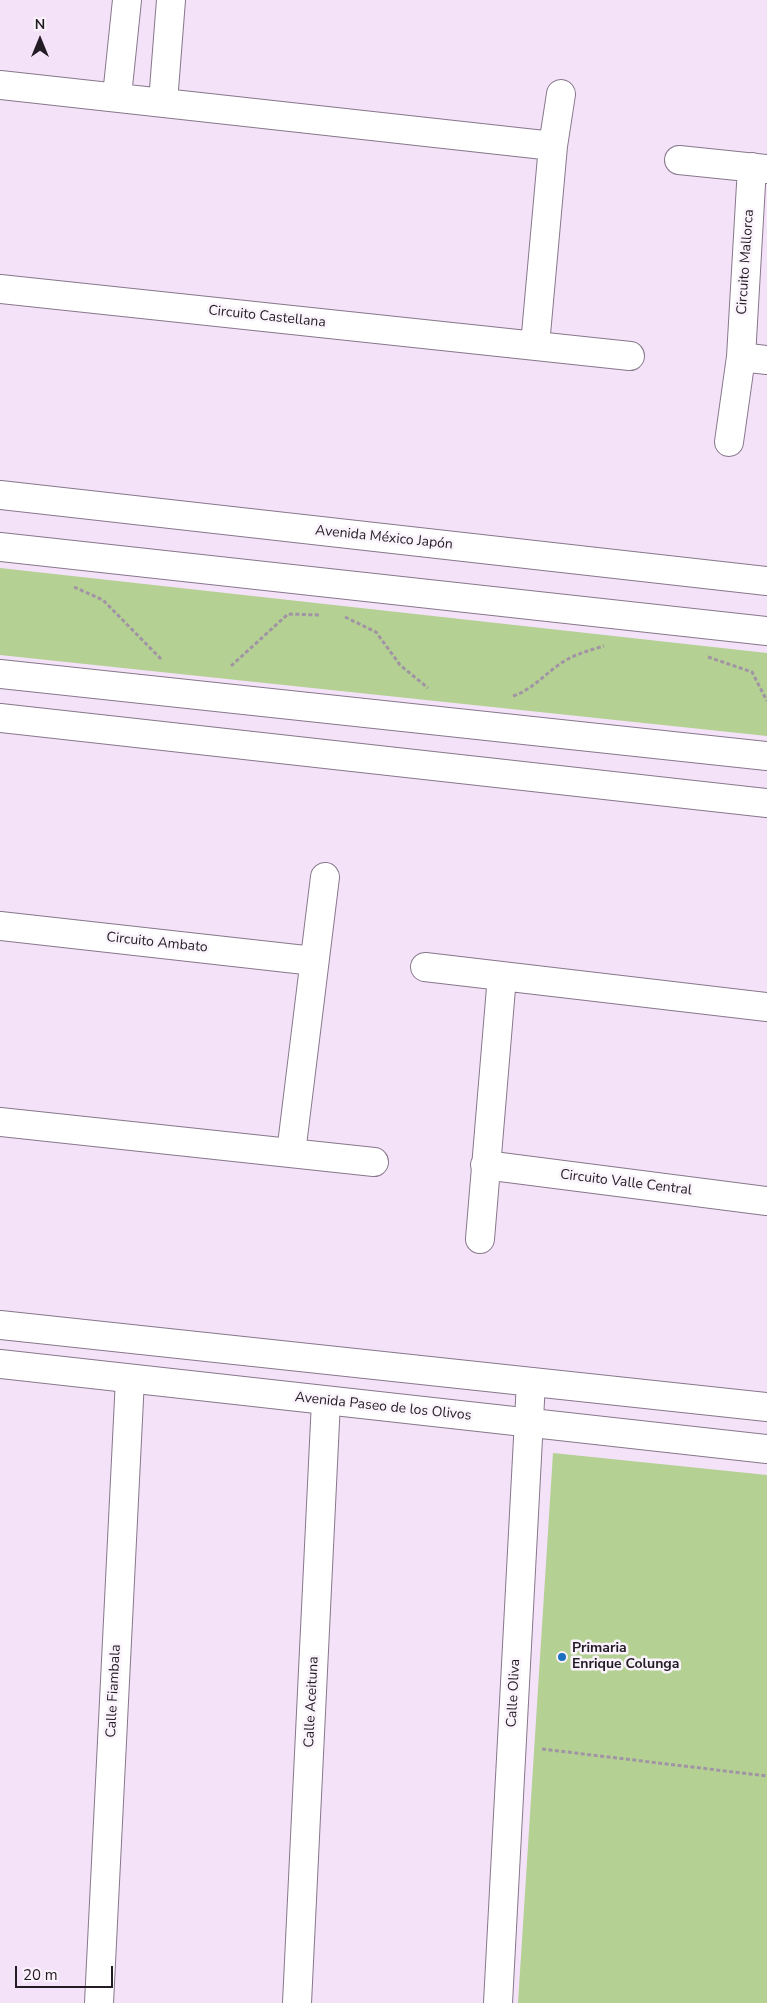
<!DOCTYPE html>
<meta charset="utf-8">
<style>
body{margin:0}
#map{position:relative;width:767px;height:2003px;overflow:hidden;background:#f3e2f8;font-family:"Nunito Sans",sans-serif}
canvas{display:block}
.north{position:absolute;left:15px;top:15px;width:50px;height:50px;-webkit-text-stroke:4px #faf3fc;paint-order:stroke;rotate:0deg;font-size:14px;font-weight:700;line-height:20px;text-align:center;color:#231c24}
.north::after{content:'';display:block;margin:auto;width:18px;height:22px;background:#231c24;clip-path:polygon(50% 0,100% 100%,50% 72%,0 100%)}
.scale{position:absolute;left:15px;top:1966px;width:98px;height:22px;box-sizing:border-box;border:2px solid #231c24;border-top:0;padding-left:6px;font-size:15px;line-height:18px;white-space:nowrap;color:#231c24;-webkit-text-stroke:4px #faf3fc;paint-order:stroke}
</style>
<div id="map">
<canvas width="767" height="2003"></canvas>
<div class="north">N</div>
<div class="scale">20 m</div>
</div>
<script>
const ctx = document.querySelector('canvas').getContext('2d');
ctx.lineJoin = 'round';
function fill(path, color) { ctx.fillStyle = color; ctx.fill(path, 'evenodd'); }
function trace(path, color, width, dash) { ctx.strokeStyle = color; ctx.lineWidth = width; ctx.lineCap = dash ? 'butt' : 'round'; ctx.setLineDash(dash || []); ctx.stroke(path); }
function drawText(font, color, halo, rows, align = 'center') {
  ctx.font = font + ' "Nunito Sans",sans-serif'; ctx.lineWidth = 5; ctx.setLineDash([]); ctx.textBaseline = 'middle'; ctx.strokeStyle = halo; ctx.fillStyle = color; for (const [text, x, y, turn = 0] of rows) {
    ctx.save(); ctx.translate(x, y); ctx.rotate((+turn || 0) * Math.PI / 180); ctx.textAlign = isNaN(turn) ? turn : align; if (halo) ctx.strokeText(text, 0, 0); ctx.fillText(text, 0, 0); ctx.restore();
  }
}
const green = new Path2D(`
 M 0,568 L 767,653 L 767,736 L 0,655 Z
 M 553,1453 L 767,1475 L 767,2003 L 518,2003 Z`);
const path = new Path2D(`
 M 74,587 L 103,600 L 162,660
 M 345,617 L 376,632 L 400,665 L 428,688
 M 708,657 L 752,672 L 767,701
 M 231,666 L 288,614 L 319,615
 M 513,696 C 531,690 542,677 557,666 C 572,655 587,651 604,646
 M 542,1749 L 767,1776`);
const street = new Path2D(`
 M 0,85 L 553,146
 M 117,96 L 127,0
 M 163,102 L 171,0
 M 679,160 L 767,169
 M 0,289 L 630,356
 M 535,345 L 553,146 L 561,94
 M 741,357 L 767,360
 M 729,442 L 741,357 L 752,167
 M 0,718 L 767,803
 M 0,926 L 314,961
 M 425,967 L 767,1007
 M 0,1122 L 374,1162
 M 291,1153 L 325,877
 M 485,1165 L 767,1201
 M 480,1239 L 502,976
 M 99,2003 L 130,1379
 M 297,2003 L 326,1401
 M 498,2003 L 531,1382`);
const secondary = new Path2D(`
 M 0,495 L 767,581
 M 0,547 L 767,631
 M 0,674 L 767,756
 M 0,1325 L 767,1407
 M 0,1364 L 767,1449`);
const markers = [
 [562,1657,5,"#1b71bf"]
];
const streetNames = [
 ["Circuito Mallorca",746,262,-86],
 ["Circuito Castellana",267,317,6],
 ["Avenida México Japón",384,538,6],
 ["Circuito Ambato",157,943,6],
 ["Circuito Valle Central",626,1183,7],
 ["Avenida Paseo de los Olivos",383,1407,6],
 ["Calle Fiambala",114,1691,-87],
 ["Calle Oliva",514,1693,-87],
 ["Calle Aceituna",312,1702,-87]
];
const poiNames = [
 ["Primaria",572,1649],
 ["Enrique Colunga",572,1665]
];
fill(green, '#b4d092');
trace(street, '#87778b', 30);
trace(secondary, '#87778b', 30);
trace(path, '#a194a5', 3, [4, 2.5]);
trace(street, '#fff', 28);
trace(secondary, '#fff', 28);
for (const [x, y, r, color] of markers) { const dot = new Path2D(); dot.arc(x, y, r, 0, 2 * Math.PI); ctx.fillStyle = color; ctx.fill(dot); trace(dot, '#faf3fc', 2); }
drawText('14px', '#231c24', '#faf3fc', streetNames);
drawText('bold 14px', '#231c24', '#faf3fc', poiNames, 'left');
</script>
